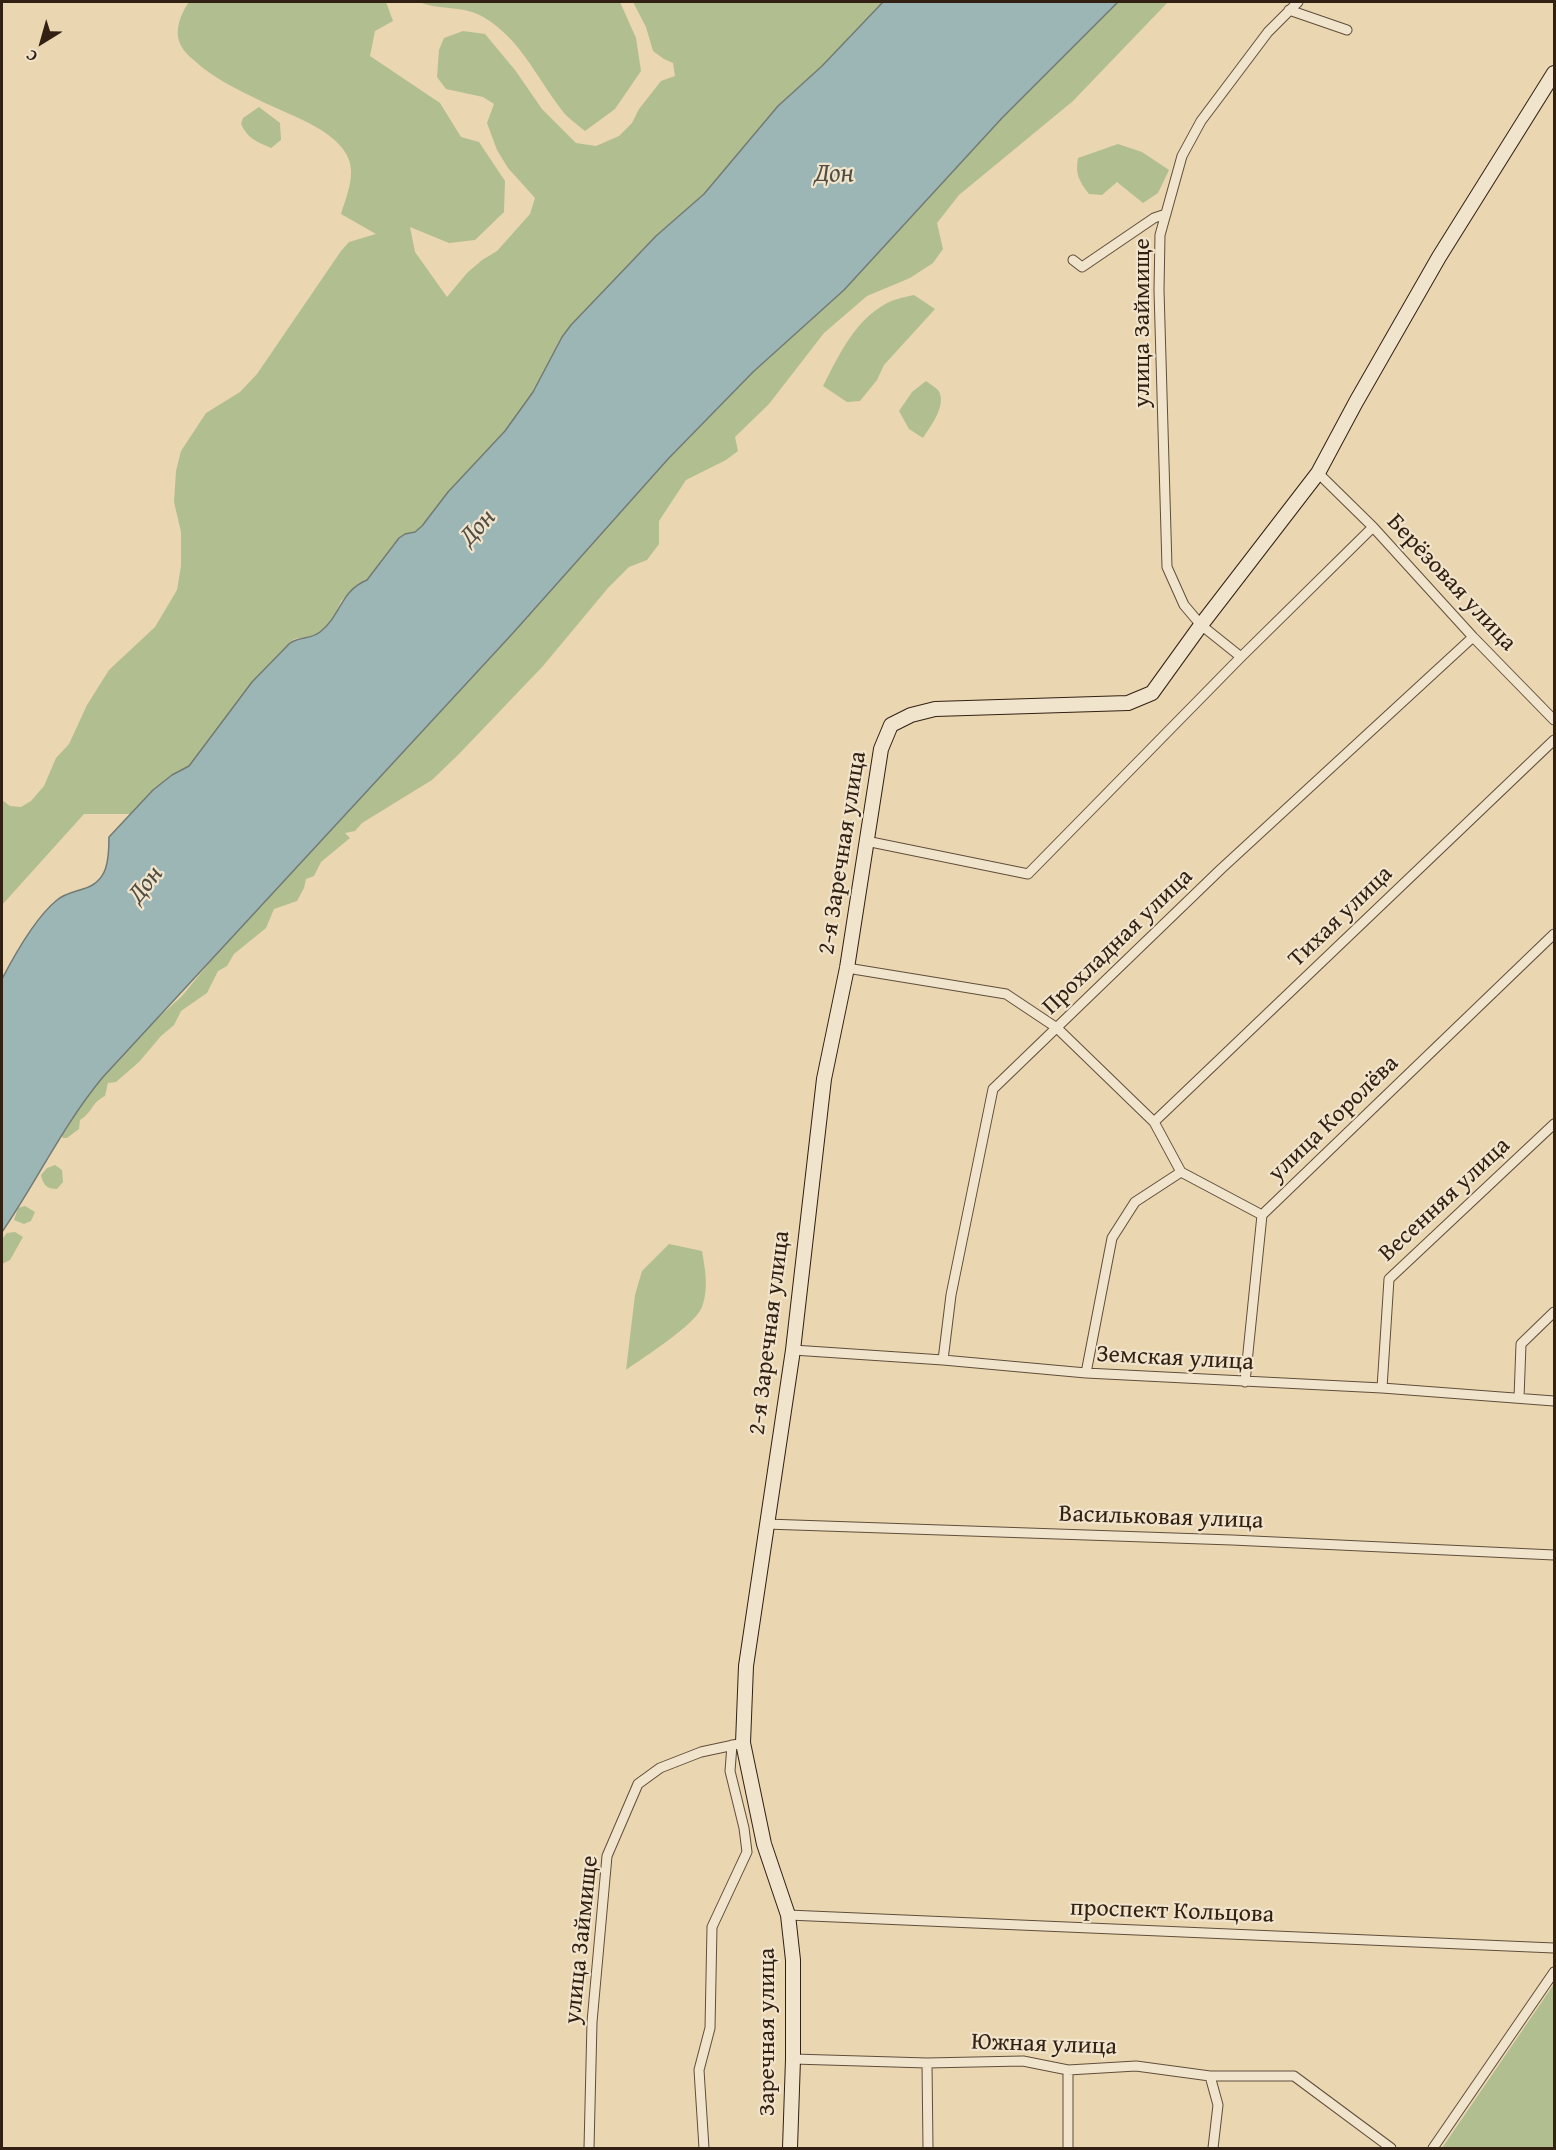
<!DOCTYPE html>
<meta charset="utf-8">
<style>
body{margin:0}
#map{position:relative;width:1556px;height:2150px;overflow:hidden;background:#ead6b1;font-family:"Gentium Book Plus",serif}
canvas{display:block}
.frame{position:absolute;inset:0;border:3px solid #322012;pointer-events:none}
.north{position:absolute;left:12px;top:12px;width:60px;height:60px;-webkit-text-stroke:4px #f1e4cc;paint-order:stroke;rotate:217deg;font-size:16px;font-weight:700;line-height:24px;text-align:center;color:#322012}
.north::after{content:'';display:block;margin:auto;width:21px;height:27px;background:#322012;clip-path:polygon(50% 0,100% 100%,50% 72%,0 100%)}
</style>
<div id="map">
<canvas width="1556" height="2150"></canvas>
<div class="frame"></div>
<div class="north">С</div>
</div>
<script>
const ctx = document.querySelector('canvas').getContext('2d');
ctx.lineJoin = 'round';
function fill(path, color) { ctx.fillStyle = color; ctx.fill(path, 'evenodd'); }
function trace(path, color, width, dash) { ctx.strokeStyle = color; ctx.lineWidth = width; ctx.lineCap = dash ? 'butt' : 'round'; ctx.setLineDash(dash || []); ctx.stroke(path); }
function drawText(font, color, halo, rows, align = 'center') {
  ctx.font = font + ' "Gentium Book Plus",serif'; ctx.lineWidth = 4.5; ctx.setLineDash([]); ctx.textBaseline = 'middle'; ctx.strokeStyle = halo; ctx.fillStyle = color; for (const [text, x, y, turn = 0] of rows) {
    ctx.save(); ctx.translate(x, y); ctx.rotate((+turn || 0) * Math.PI / 180); ctx.textAlign = isNaN(turn) ? turn : align; if (halo) ctx.strokeText(text, 0, 0); ctx.fillText(text, 0, 0); ctx.restore();
  }
}
const green = new Path2D(`
 M 189,2 L 386,2 L 393,21 L 375,31 L 370,56 L 440,103 L 461,137 L 479,142 L 505,181 L 504,212 L 475,240 L 449,243 L 410,227 L 415,252 L 447,297 L 467,273 L 482,260 L 497,251 L 530,214 L 535,198 L 508,168 L 497,150 L 487,123 L 494,104 L 483,97 L 446,89 L 437,77 L 439,50 L 444,38 L 463,31 L 485,34 L 515,70 L 542,109 L 576,143 L 596,146 L 619,136 L 632,123 L 639,109 L 661,81 L 675,76 L 673,63 L 664,59 L 653,51 L 646,27 L 633,2 L 883,2 L 822,66 L 778,106 L 704,194 L 656,236 L 571,325 L 562,337 L 533,392 L 505,431 L 448,492 L 422,526 L 415,532 L 405,534 L 392,546 L 367,580 L 359,583 L 341,601 L 333,619 L 321,631 L 314,636 L 294,639 L 289,644 L 252,682 L 189,766 L 172,775 L 153,790 L 132,814 L 84,814 L 2,905 L 2,800 L 10,806 L 21,807 L 31,801 L 44,786 L 56,758 L 69,744 L 87,705 L 109,670 L 155,627 L 177,590 L 181,566 L 181,532 L 174,502 L 176,471 L 181,451 L 206,413 L 240,392 L 257,374 L 341,251 L 349,242 L 376,234 L 341,214 C 346,197 355,178 349,160 C 338,129 286,114 259,100 C 240,91 220,81 203,68 C 194,60 183,53 179,41 C 175,27 182,12 189,2 Z
 M 419,2 L 620,2 L 636,38 L 641,71 L 615,109 L 585,131 C 577,124 567,118 561,109 C 537,78 521,40 485,18 C 465,5 441,11 419,2 Z
 M 1118,2 L 1168,2 L 1073,101 L 959,195 L 937,223 L 943,249 L 933,263 L 910,278 L 867,296 L 824,333 L 769,404 L 735,437 L 738,451 L 726,460 L 686,480 L 659,521 L 659,544 L 647,560 L 629,567 L 608,588 L 543,666 L 459,754 L 432,780 L 362,823 L 355,831 L 345,833 L 350,838 L 321,862 L 314,876 L 306,879 L 304,888 L 297,901 L 274,909 L 266,928 L 234,954 L 227,966 L 218,971 L 207,993 L 181,1011 L 174,1025 L 161,1036 L 139,1062 L 116,1082 L 108,1083 L 105,1096 C 91,1103 93,1112 80,1120 L 79,1129 L 67,1138 L 63,1138 L 61,1134 L 101,1077 L 158,1018 L 182,996 L 218,952 L 513,633 L 668,459 L 753,372 L 844,290 L 1002,118 Z
 M 259,107 L 280,123 L 281,140 L 271,148 C 257,142 247,138 241,124 L 243,118 Z
 M 1118,144 L 1142,152 L 1169,170 L 1158,193 L 1143,203 L 1117,182 L 1102,195 L 1089,194 C 1079,181 1075,174 1078,158 Z
 M 914,295 L 935,309 L 884,365 L 877,380 L 860,401 L 847,402 L 823,386 C 839,355 855,320 887,303 C 895,299 905,297 914,295 Z
 M 926,381 C 930,384 935,387 938,390 C 948,404 930,427 923,438 L 909,429 L 899,411 L 912,392 Z
 M 55,1165 L 62,1170 L 63,1182 L 57,1189 C 47,1189 43,1185 41,1175 L 47,1168 Z
 M 25,1206 L 35,1212 L 31,1221 L 24,1224 L 14,1220 L 18,1208 Z
 M 15,1232 L 23,1237 L 10,1260 L 2,1264 L 2,1239 L 7,1233 Z
 M 669,1244 L 702,1251 C 705,1269 709,1288 702,1307 C 694,1326 644,1357 626,1370 L 635,1295 L 642,1271 Z
 M 1554,1984 L 1554,2148 L 1442,2148 Z`);
const water = new Path2D(`
 M 883,2 L 1118,2 L 1002,118 L 844,290 L 753,372 L 668,459 L 513,633 L 103,1077 C 63,1125 37,1181 2,1232 L 2,979 C 15,954 35,918 57,900 C 64,894 74,892 83,889 C 108,882 109,860 109,837 L 153,790 L 172,775 L 189,766 L 252,682 L 289,644 C 298,636 310,640 320,632 C 341,616 340,591 367,580 L 399,538 L 405,534 L 415,532 L 422,526 L 448,492 L 505,431 L 533,392 L 562,337 L 571,325 L 656,236 L 704,194 L 778,106 L 822,66 Z`);
const street = new Path2D(`
 M 1289,10 L 1347,30
 M 1073,260 L 1082,267 L 1154,218 L 1166,214
 M 1318,473 L 1373,527 L 1473,637 L 1554,720
 M 1241,657 L 1201,625 L 1184,605 L 1167,567 L 1159,290 L 1160,235 L 1182,156 L 1201,121 L 1268,32 L 1298,2
 M 866,841 L 1028,874 L 1241,657 L 1373,527
 M 847,968 L 1006,994 L 1057,1028 L 1154,1122 L 1181,1172 L 1262,1215
 M 1154,1122 L 1554,740
 M 793,1350 L 943,1360 L 1086,1373 L 1382,1388 L 1554,1401
 M 943,1360 L 951,1295 L 993,1089 L 1221,869 L 1473,637
 M 1086,1373 L 1112,1238 L 1135,1202 L 1181,1172
 M 1245,1382 L 1262,1215 L 1554,934
 M 1382,1388 L 1389,1279 L 1554,1124
 M 1519,1398 L 1521,1344 L 1554,1312
 M 766,1524 L 1232,1540 L 1554,1555
 M 788,1915 L 1554,1948
 M 793,2059 L 927,2063 L 1023,2061 L 1068,2070 L 1136,2066 L 1210,2076 L 1294,2076 L 1391,2148
 M 927,2063 L 928,2148
 M 1210,2076 L 1218,2105 L 1213,2148
 M 589,2148 L 592,2022 L 607,1856 L 638,1784 L 660,1768 L 701,1752 L 743,1743
 M 704,2148 L 699,2070 L 710,2028 L 712,1927 L 747,1852 L 744,1828 L 730,1771 L 732,1745
 M 1068,2148 L 1068,2070
 M 1433,2148 L 1554,1972`);
const secondary = new Path2D(`
 M 790,2148 L 793,2059 L 793,1960 L 788,1915 L 764,1844 L 743,1743 L 746,1666 L 793,1350 L 824,1079 L 847,968 L 881,749 L 891,725 L 911,715 L 935,709 L 1128,703 L 1152,693 L 1201,625 L 1318,473 L 1356,402 L 1439,257 L 1554,73`);
const streetNames = [
 ["улица Займище",1143,323,-90],
 ["Берёзовая улица",1451,583,47],
 ["2-я Заречная улица",843,853,-81],
 ["Тихая улица",1341,917,-44],
 ["Прохладная улица",1118,942,-44],
 ["улица Королёва",1334,1119,-44],
 ["Весенняя улица",1445,1200,-43],
 ["2-я Заречная улица",770,1333,-83],
 ["Земская улица",1175,1359,3],
 ["Васильковая улица",1161,1518,2],
 ["проспект Кольцова",1172,1912,2],
 ["улица Займище",582,1940,-84],
 ["Заречная улица",768,2032,-90],
 ["Южная улица",1044,2045,2]
];
const waterNames = [
 ["Дон",834,174],
 ["Дон",478,528,-47],
 ["Дон",146,885,-51]
];
fill(green, '#b1bf90');
fill(water, '#9cb6b6');
trace(water, '#727a74', 1.5);
trace(street, '#604e3a', 11);
trace(secondary, '#322012', 16);
trace(street, '#f1e4cc', 9);
trace(secondary, '#f1e4cc', 14);
drawText('24px', '#322012', '#f1e4cc', streetNames);
drawText('italic 26px', '#524d43', '#f1e4cc', waterNames);
</script>
